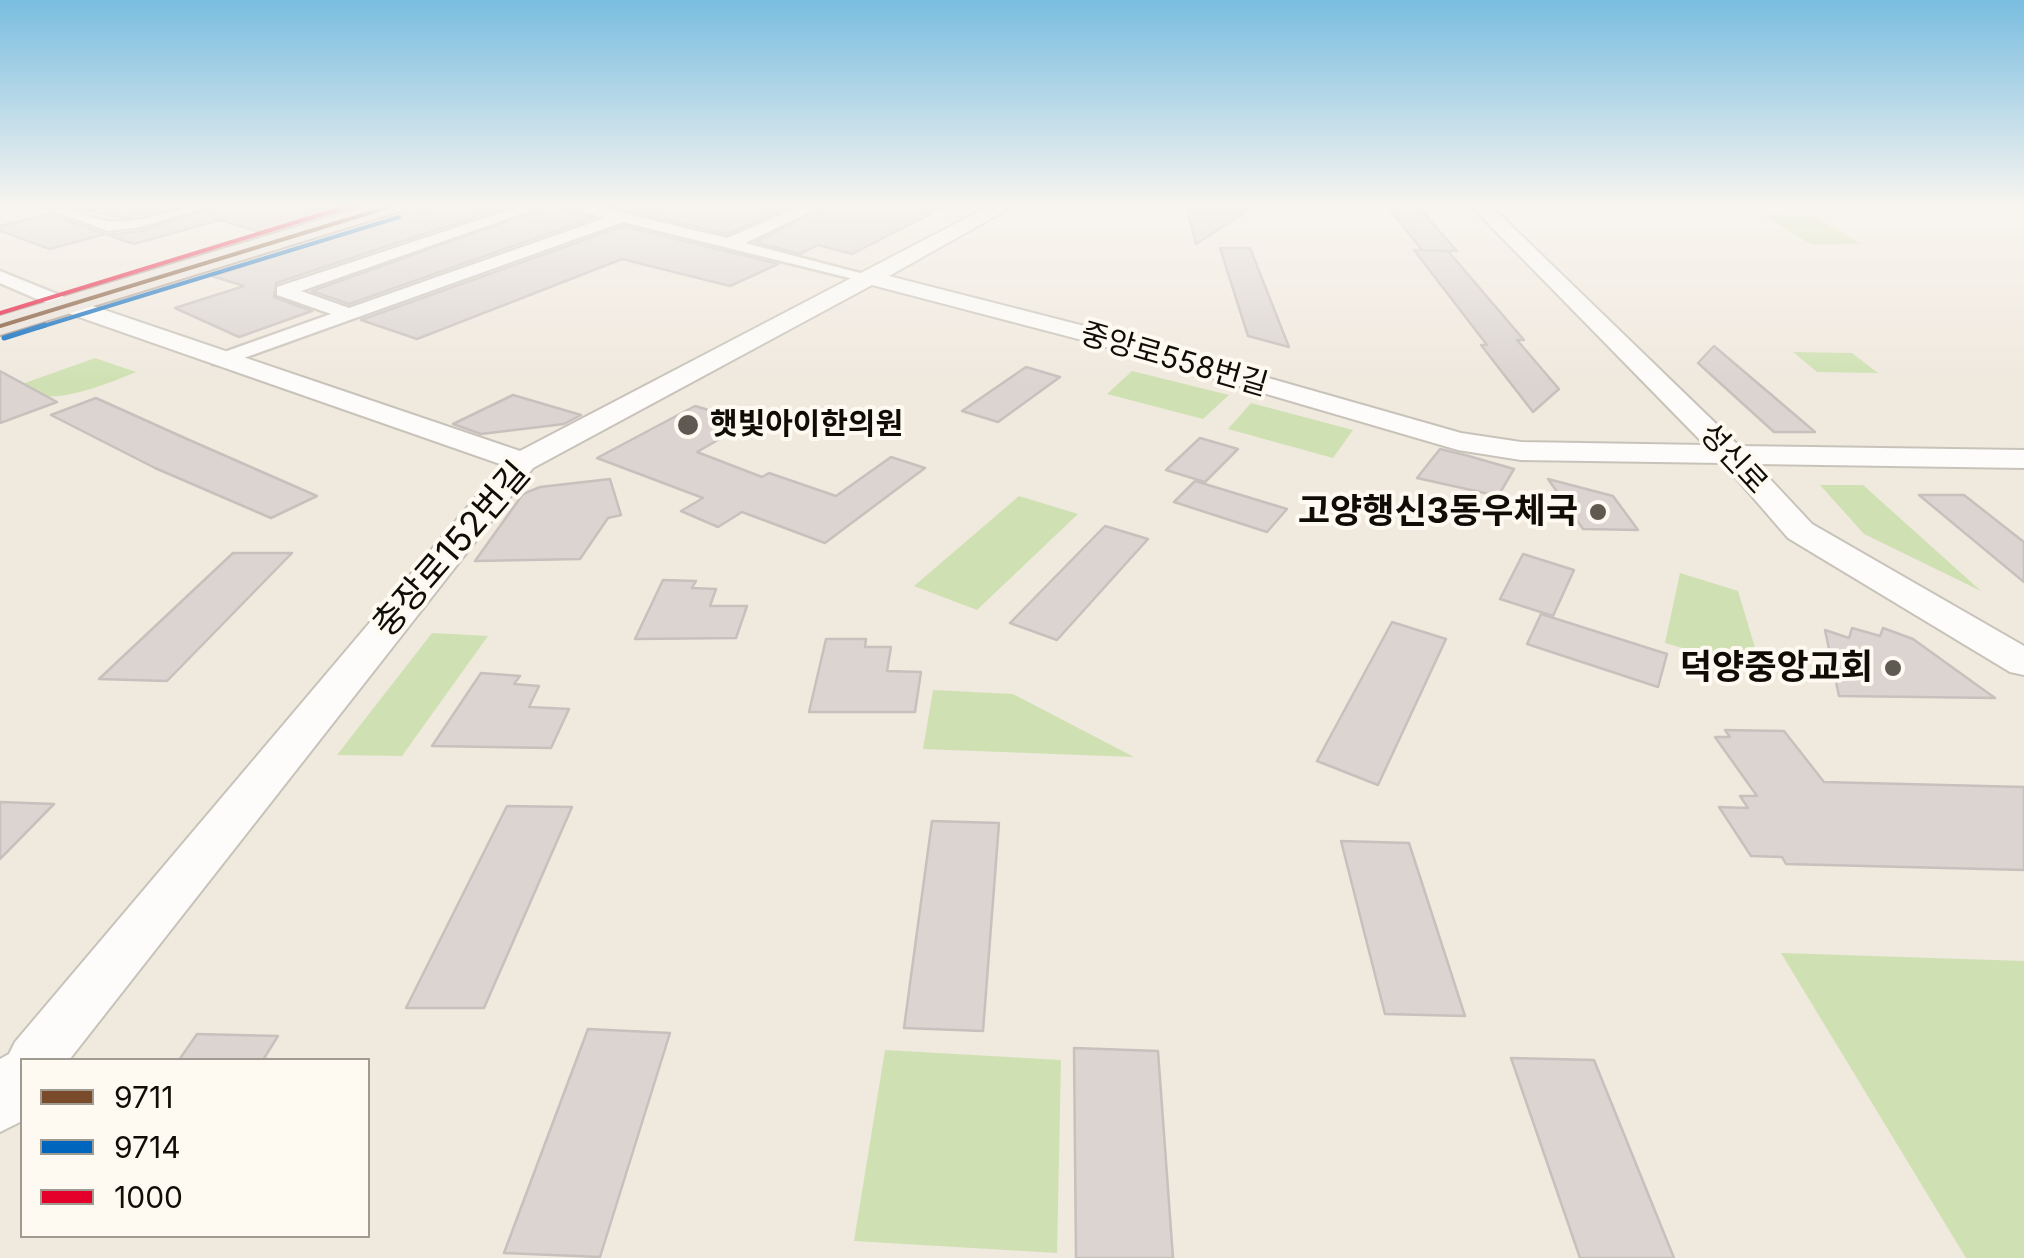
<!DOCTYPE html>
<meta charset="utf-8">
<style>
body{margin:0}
#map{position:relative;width:2024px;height:1258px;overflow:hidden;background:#f0e9de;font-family:Inter,sans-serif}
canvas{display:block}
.legend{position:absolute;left:20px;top:1058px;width:350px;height:180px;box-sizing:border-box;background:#fefaf1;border:2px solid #9f9b93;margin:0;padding:12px 18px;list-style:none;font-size:30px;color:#100d06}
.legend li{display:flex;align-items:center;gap:20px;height:50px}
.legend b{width:50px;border:2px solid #9f9b93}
</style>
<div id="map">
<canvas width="2024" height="1258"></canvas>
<ul class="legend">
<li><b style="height:12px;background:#7a4b2a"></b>9711</li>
<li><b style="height:12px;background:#0065bd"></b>9714</li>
<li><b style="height:12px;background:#e4002b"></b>1000</li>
</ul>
</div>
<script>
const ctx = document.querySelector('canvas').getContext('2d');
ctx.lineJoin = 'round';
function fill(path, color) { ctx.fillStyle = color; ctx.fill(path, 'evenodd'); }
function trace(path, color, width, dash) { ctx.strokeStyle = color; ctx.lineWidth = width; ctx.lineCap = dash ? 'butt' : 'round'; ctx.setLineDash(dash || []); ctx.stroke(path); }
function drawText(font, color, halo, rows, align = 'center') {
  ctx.font = font + ' Inter,"Noto Sans KR",sans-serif'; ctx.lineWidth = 8; ctx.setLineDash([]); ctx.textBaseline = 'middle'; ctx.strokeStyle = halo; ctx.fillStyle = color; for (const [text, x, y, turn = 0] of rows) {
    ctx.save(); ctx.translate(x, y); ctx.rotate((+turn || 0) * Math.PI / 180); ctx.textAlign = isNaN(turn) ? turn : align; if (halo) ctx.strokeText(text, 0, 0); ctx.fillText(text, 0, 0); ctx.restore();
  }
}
const green = new Path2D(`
 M 1762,214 L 1812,215 L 1861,244 L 1812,245 Z
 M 1793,352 L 1852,353 L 1878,373 L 1817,372 Z
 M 95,358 L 136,372 C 97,388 49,408 8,389 Z
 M 1132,371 L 1229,395 L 1203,419 L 1107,394 Z
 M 1251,403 L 1353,430 L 1333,458 L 1228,429 Z
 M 1820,485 L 1863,485 L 1981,591 L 1864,534 Z
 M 1019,496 L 1078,514 L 977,610 L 914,586 Z
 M 1680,573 L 1738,591 L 1762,671 L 1665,643 Z
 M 432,633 L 488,636 L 402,756 L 337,755 Z
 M 933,690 L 1013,694 L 1134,757 L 923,749 Z
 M 1781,953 L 2024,961 L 2024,1258 L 1966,1258 Z
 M 885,1050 L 1061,1060 L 1057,1253 L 854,1241 Z`);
const building = new Path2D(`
 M 85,205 L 183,205 L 122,218 L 74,208 Z
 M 217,205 L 356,205 L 263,233 L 220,220 L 134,244 L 108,235 L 141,231 Z
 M 434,205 L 512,205 L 276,283 L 274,297 L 312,311 L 239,337 L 175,308 L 244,286 L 212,276 Z
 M 551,205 L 593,218 L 349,304 L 312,291 Z
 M 605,205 L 794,205 L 727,234 Z
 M 828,205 L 948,205 L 852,254 L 818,245 L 800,254 L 756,242 Z
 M 1386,205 L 1417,205 L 1457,251 L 1422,250 Z
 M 1187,210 L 1249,210 L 1196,244 Z
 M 50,214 L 105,234 L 50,249 L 0,231 L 0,226 Z
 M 623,226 L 778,264 L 730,286 L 622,259 L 417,339 L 361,320 Z
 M 1220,248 L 1250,248 L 1289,347 L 1248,336 Z
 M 1414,250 L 1448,251 L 1524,340 L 1517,340 L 1559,389 L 1533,412 L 1481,345 L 1487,345 Z
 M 1714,346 L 1774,397 L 1815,432 L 1774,432 L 1698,363 Z
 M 1026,367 L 1060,377 L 998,422 L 962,411 Z
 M 0,371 L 57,402 L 0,423 Z
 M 513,395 L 581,415 L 564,424 L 481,434 L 453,424 Z
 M 96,398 L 187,439 L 317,496 L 271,518 L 155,468 L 51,415 Z
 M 695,406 L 749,422 L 697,452 L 762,477 L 769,473 L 836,496 L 891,457 L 925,468 L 825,543 L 742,512 L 718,527 L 681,511 L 703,498 L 597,458 Z
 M 1200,438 L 1238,449 L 1205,482 L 1166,470 Z
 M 1440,449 L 1465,455 L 1514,469 L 1498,496 L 1417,478 Z
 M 610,479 L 621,515 L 608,518 L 580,559 L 475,561 L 523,494 L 540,487 Z
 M 1548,479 L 1613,496 L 1638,530 L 1583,529 Z
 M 1195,481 L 1287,509 L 1267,532 L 1174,502 Z
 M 1919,495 L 1964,495 L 2024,542 L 2024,582 Z
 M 1105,526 L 1148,539 L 1057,640 L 1010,623 Z
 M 233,553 L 292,553 L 167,681 L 99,679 Z
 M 1523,554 L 1574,570 L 1553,616 L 1500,599 Z
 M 663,580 L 696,581 L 692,588 L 716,589 L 710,606 L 747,606 L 736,638 L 635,639 Z
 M 1541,614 L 1667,654 L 1658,687 L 1527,644 Z
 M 1392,622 L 1446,639 L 1378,785 L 1317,761 Z
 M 1852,628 L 1880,636 L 1883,628 L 1913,639 L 1995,698 L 1839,696 L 1825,630 L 1849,638 Z
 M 826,639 L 866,639 L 865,647 L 891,647 L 887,671 L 921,672 L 915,712 L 809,712 Z
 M 481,673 L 520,676 L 514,684 L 539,686 L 529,707 L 569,709 L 551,748 L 432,746 Z
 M 1725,730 L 1784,731 L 1824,782 L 2024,787 L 2024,870 L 1786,864 L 1782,857 L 1751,856 L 1719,807 L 1748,808 L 1740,796 L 1757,796 L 1715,737 L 1730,737 Z
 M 0,802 L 54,804 L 0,859 Z
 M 507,806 L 572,807 L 484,1008 L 406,1008 Z
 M 932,821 L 999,823 L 983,1031 L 904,1028 Z
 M 1341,841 L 1409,843 L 1465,1016 L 1385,1014 Z
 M 588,1029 L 670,1033 L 600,1257 L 504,1253 Z
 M 197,1034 L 278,1036 L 263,1060 L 179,1060 Z
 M 1074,1048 L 1158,1051 L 1173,1258 L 1076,1258 Z
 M 1511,1058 L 1594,1060 L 1674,1258 L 1580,1258 Z`);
const minor = new Path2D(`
 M 38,205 C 66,205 84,218 109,221 C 143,225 178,205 213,205 L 140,227 L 108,231 Z
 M 524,205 L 547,205 L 301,291 L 349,308 L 605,218 L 562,205 L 589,205 L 727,238 L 804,205 L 825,205 L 745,243 L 879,278 L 870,283 L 623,222 L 227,364 L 213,364 L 210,360 L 213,356 L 331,314 L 277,295 L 277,287 Z
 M 0,271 L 74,301 L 76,305 L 67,311 L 60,309 L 0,283 Z`);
const tertiary = new Path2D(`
 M 991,205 L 1015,205 L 889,276 L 1100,330 L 1461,433 L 1521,442 L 1705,445 L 1470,205 L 1490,205 L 1739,446 L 2024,450 L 2024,468 L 1756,464 L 1812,524 L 2024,646 L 2024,675 L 2010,672 L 1788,538 L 1723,463 L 1521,460 L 1458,450 L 1082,340 L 872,285 L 533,468 L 69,1060 L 22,1060 L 22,1121 L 0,1132 L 0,1059 L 9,1054 L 15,1042 L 503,465 L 59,310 L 55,305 L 59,300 L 75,300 L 520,451 Z`);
const primary = new Path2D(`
 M 369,205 L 407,205 L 404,210 L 0,335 L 0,316 Z`);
const bus1 = new Path2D(`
 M 0,326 L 395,205`);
const bus2Far1 = new Path2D(`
 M 37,328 L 399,217`);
const bus2 = new Path2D(`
 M 4,338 L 45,325`);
const bus3 = new Path2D(`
 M 0,313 L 352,205`);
const markers = [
 [688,425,12,"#5e5a52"],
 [1598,512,10,"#5e5a52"],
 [1893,668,10,"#5e5a52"]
];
const farStreetnames = [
 ["중앙로558번길",1174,360,16],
 ["성신로",1733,459,47]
];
const farPoinames = [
 ["햇빛아이한의원",710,425]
];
const poiNames = [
 ["고양행신3동우체국",1578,512],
 ["덕양중앙교회",1873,668]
];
const streetNames = [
 ["충장로152번길",452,550,-49]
];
fill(green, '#cfe1b3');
fill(building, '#dbd4d1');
trace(building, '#c7c0bd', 2.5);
trace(minor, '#c8c3ba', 5);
trace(tertiary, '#c8c3ba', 4);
trace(primary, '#a9998c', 4);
fill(minor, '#fdfcfa');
fill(tertiary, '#fdfcfa');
fill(primary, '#eae2db');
trace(bus1, '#7a4b2a', 4);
trace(bus2Far1, '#0065bd', 4);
trace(bus2, '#0065bd', 5);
trace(bus3, '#e4002b', 4);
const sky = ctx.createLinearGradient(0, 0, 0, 381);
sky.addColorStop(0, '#79bde0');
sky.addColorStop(0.54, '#f8f5f0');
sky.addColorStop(1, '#f8f5f000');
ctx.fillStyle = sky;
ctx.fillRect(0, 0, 2024, 381);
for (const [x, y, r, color] of markers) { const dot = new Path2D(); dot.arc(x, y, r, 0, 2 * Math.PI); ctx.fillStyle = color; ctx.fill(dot); trace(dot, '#fefaf1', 4); }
drawText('30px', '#100d06', '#fefaf1', farStreetnames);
drawText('bold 30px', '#100d06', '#fefaf1', farPoinames, 'left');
drawText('bold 35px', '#100d06', '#fefaf1', poiNames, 'right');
drawText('35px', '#100d06', '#fefaf1', streetNames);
</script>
